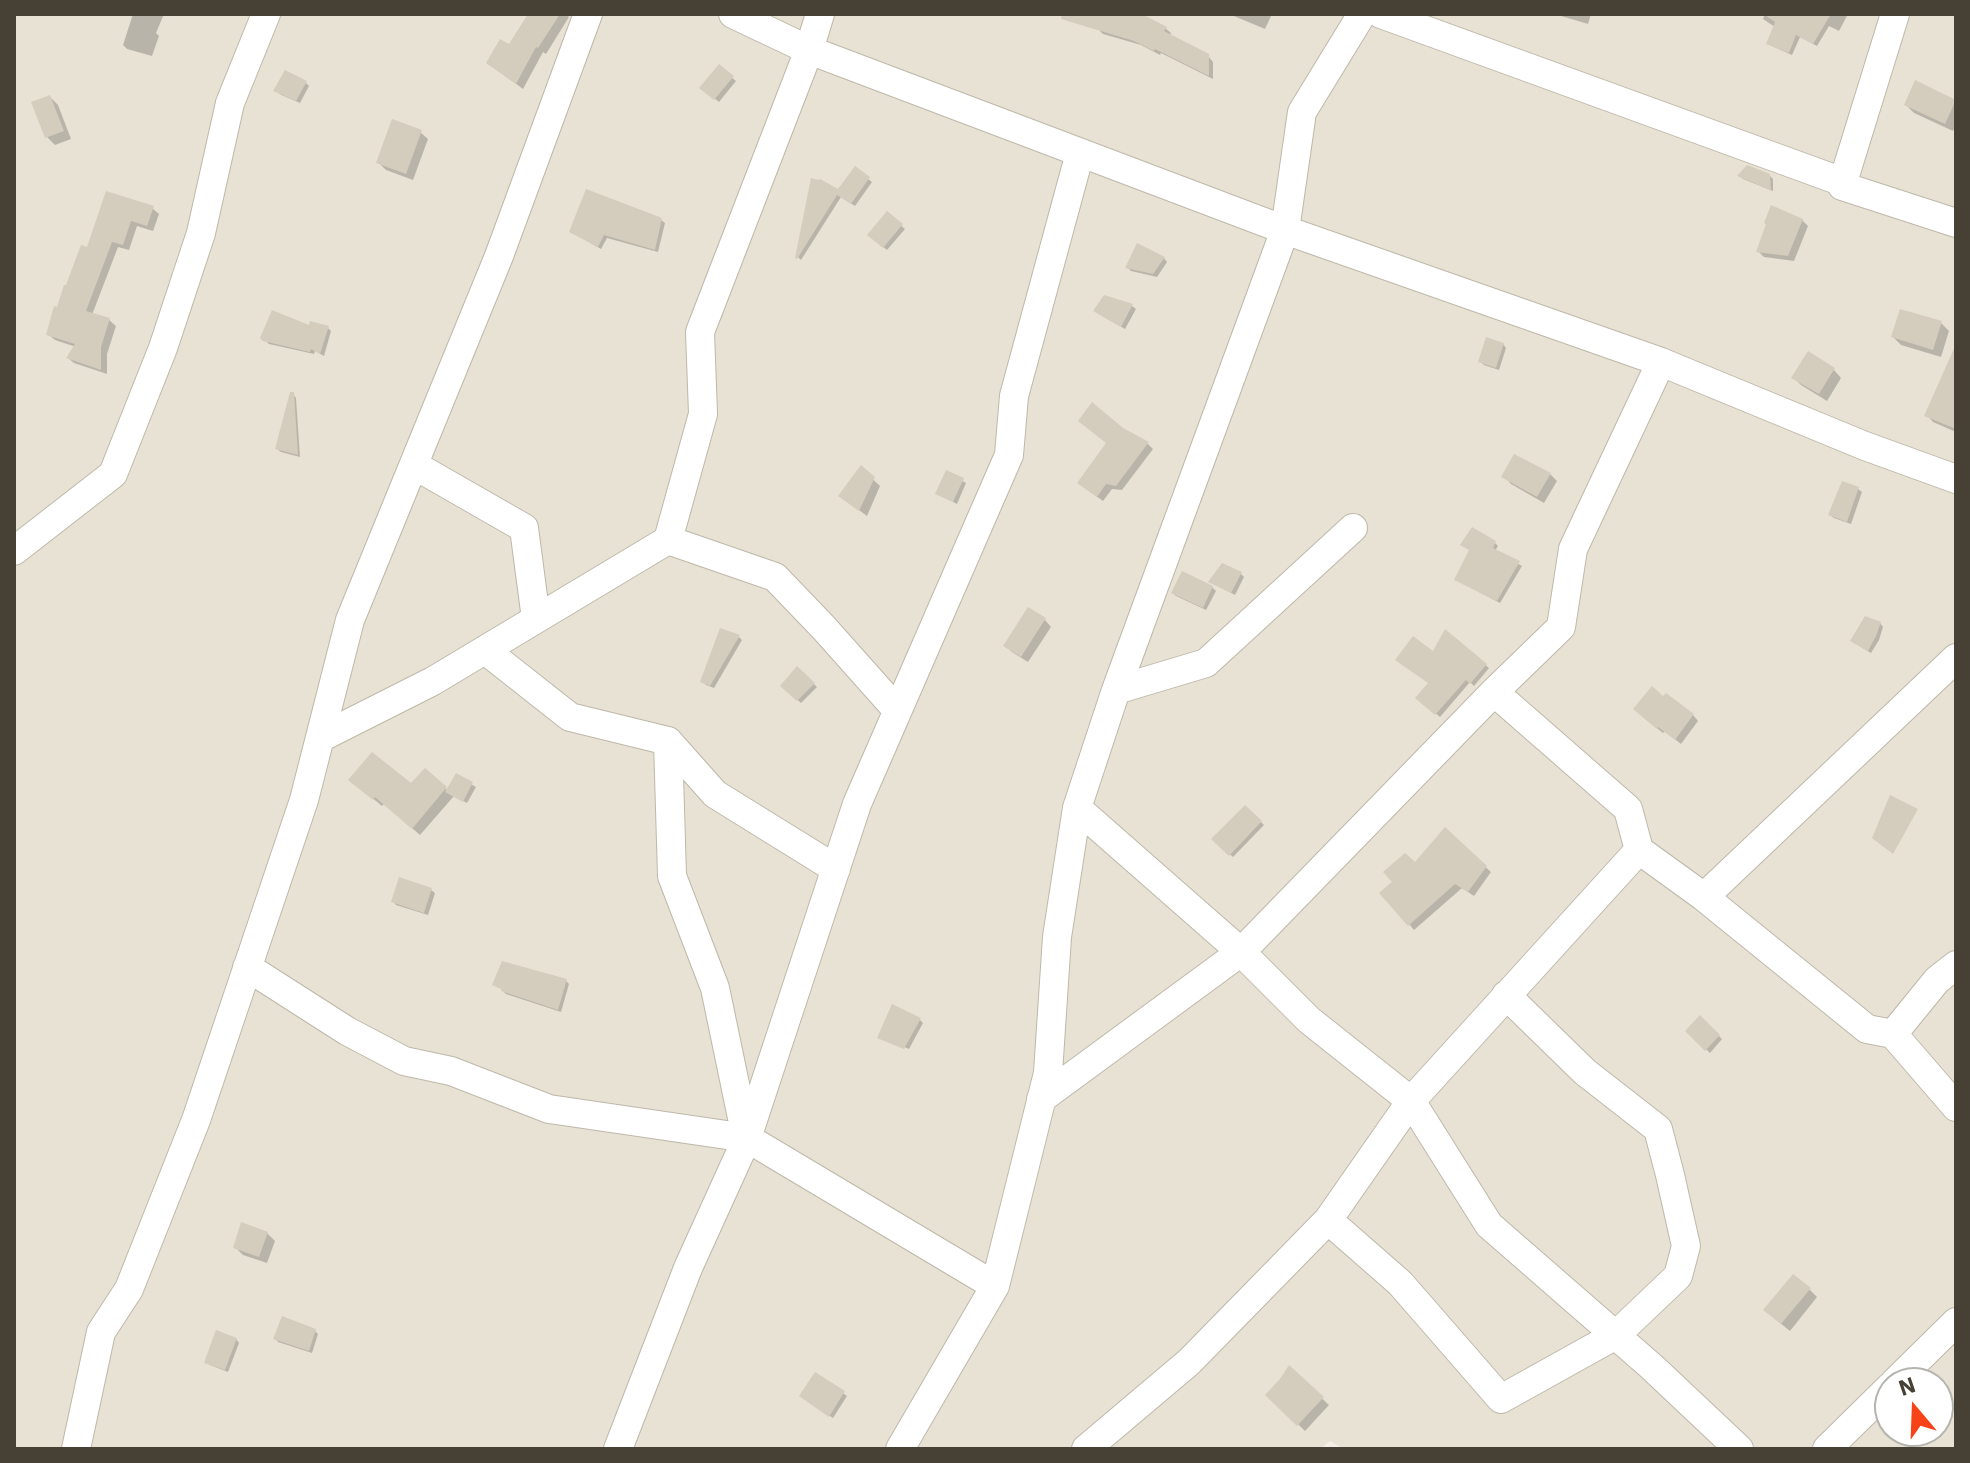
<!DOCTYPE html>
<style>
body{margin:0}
#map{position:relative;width:1970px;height:1463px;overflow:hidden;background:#f3efe6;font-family:"IBM Plex Sans",sans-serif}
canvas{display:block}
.frame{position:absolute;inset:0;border:16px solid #464035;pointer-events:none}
.north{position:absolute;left:1874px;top:1367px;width:80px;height:80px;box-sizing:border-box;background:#fff;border:2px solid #b5b3ae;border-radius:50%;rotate:341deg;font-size:22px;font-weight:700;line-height:32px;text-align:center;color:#464035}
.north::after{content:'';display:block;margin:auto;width:28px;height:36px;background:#f84218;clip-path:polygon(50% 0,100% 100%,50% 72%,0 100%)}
</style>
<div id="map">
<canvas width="1970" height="1463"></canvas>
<div class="frame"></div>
<div class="north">N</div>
</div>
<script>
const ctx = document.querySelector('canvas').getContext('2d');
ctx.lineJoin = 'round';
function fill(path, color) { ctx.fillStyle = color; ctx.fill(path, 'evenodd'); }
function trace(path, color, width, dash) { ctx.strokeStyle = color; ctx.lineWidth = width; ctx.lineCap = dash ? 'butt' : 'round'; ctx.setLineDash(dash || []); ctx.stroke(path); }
const residential = new Path2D(`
 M 14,14 L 1956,14 L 1956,1449 L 1344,1449 L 1330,1441 L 1320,1449 L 14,1449 ZM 1890,1383 L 1938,1383 L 1938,1431 L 1890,1431 Z`);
const shadow = new Path2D(`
 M 133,14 L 164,14 L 156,33 L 159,36 L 152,56 L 127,49 L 123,45 Z
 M 531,14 L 566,14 L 569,17 L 546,54 L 543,52 L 523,89 L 488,63 L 509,47 Z
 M 1056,14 L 1137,14 L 1165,28 L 1171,33 L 1169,36 L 1208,56 L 1213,62 L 1213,79 L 1161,53 L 1160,55 L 1141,45 L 1103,34 L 1098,29 L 1099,27 Z
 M 1229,14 L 1272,14 L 1265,29 Z
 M 1558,14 L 1591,14 L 1588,24 L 1561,16 Z
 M 1765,14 L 1848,14 L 1839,31 L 1829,26 L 1817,46 L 1800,37 L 1792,55 L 1772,46 L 1768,43 L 1775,27 L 1763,19 Z
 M 719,67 L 736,81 L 719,102 L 702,88 Z
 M 306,83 L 309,86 L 300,103 L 279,94 Z
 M 1916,83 L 1956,102 L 1956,125 L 1953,131 L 1914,113 L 1906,105 Z
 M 50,97 L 58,105 L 71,139 L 55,145 L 47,137 L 34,103 Z
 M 420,132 L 428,139 L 413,180 L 386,170 L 378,162 Z
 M 855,169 L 872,182 L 855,206 L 841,197 L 801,260 L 798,257 L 838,192 Z
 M 1769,175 L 1773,179 L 1773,191 L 1743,179 L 1740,176 Z
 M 107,193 L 152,208 L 159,214 L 153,231 L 137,226 L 129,250 L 118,247 L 92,315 L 109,320 L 116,326 L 107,354 L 107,374 L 74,363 L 68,358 L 76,347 L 55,340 L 48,334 L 88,250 Z
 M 887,214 L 905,229 L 887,250 L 873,238 Z
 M 661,220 L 665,223 L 658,252 L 607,238 L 601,249 L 571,232 Z
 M 1802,220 L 1808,226 L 1794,261 L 1764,257 L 1758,251 Z
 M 1164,258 L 1167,262 L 1157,277 L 1131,271 L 1128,268 Z
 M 1105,297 L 1132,306 L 1136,309 L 1125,329 L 1099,314 Z
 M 1901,311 L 1941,323 L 1949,331 L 1941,357 L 1901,345 L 1893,337 Z
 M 310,327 L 328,328 L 331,331 L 324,356 L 315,351 L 314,354 L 269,344 L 263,338 Z
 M 1503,344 L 1506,348 L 1499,370 L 1484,365 L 1480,361 Z
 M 1834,370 L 1841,378 L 1827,401 L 1801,385 L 1794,378 Z
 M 1956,376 L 1956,432 L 1933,422 L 1927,415 Z
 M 293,394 L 296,398 L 300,457 L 281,452 L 277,449 Z
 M 1122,429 L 1148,444 L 1153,449 L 1122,490 L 1112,489 L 1103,501 L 1085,488 Z
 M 861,468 L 880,486 L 867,516 L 840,496 Z
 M 947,473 L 966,483 L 957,504 L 938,494 Z
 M 1550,474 L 1557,481 L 1544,503 L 1511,484 L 1504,476 Z
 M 1843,483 L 1858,489 L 1862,492 L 1851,524 L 1834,518 L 1830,515 Z
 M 1495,543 L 1498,546 L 1495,551 L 1522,566 L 1500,603 L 1456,580 Z
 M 1240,573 L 1244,577 L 1235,595 L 1211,582 Z
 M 1212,587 L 1216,591 L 1206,610 L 1176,596 L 1173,593 Z
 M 1045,620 L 1051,627 L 1028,662 L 1012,652 L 1006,646 Z
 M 1880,623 L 1883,627 L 1879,640 L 1871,653 L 1856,644 Z
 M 1446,632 L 1489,668 L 1474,686 L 1470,682 L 1440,717 L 1418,698 L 1430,683 L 1433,654 Z
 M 739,637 L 742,640 L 714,688 L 706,685 L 703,681 Z
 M 798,669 L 817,687 L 801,703 L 783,686 Z
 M 1641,715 L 1693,715 L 1698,721 L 1681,744 L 1665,731 L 1663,733 Z
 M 426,770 L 448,791 L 457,776 L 476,787 L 467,803 L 454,796 L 420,835 L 384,804 L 382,806 L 359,787 L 411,786 Z
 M 1245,807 L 1264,825 L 1233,857 L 1214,839 Z
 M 1445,830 L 1491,872 L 1474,896 L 1462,888 L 1414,930 L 1409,924 L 1415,864 Z
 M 400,880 L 431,890 L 435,893 L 428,915 L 396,905 L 393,901 Z
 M 566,981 L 569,984 L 561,1012 L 506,994 L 503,991 Z
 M 1700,1018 L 1722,1039 L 1710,1053 L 1687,1031 Z
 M 920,1020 L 923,1023 L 909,1049 L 880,1037 Z
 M 267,1233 L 275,1241 L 267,1263 L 243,1255 L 235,1247 Z
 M 1809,1289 L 1817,1297 L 1790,1331 L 1774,1318 Z
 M 315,1331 L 318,1334 L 312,1353 L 278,1342 L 275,1338 Z
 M 236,1339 L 239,1343 L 228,1372 L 210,1365 L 206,1362 Z
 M 1289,1368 L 1329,1405 L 1305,1431 L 1268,1395 Z
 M 815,1374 L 847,1396 L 833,1418 L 805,1399 Z`);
const building = new Path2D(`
 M 528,14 L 560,14 L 538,48 L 536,47 L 516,84 L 486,63 L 500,39 L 509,44 Z
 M 1062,14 L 1142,14 L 1167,27 L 1164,31 L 1209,54 L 1209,76 L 1155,49 L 1154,51 L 1134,41 L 1061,19 Z
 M 1763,14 L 1831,14 L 1813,44 L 1796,35 L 1789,53 L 1766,44 L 1775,22 Z
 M 719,64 L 734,76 L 714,100 L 699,88 Z
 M 285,70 L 307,81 L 296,101 L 273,91 Z
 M 1915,80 L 1956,100 L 1945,124 L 1904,105 Z
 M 50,95 L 64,131 L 45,138 L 31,102 Z
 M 392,119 L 422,130 L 406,174 L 376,163 Z
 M 1747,165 L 1770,174 L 1771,190 L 1737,176 Z
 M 855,166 L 870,177 L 851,204 L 837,195 L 797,259 L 795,258 L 811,178 L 819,180 L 820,179 L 838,189 Z
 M 586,189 L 662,218 L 655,250 L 604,235 L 598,247 L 569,232 Z
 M 106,191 L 154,206 L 147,226 L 131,221 L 123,245 L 112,242 L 86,311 L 110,318 L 101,347 L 101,370 L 66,358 L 75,344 L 46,335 L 54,306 L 57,307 L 64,285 L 66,285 L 81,245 L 87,247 Z
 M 1771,205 L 1803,219 L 1788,256 L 1756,252 L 1766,224 L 1764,223 Z
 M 887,211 L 903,224 L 883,248 L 867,235 Z
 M 1137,243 L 1165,257 L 1153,274 L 1125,268 Z
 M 1104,295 L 1133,304 L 1121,327 L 1093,311 Z
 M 1900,309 L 1942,321 L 1933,350 L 1891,337 Z
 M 272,310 L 309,325 L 310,321 L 329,326 L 320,354 L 311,349 L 310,352 L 263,341 L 260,338 Z
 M 1486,337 L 1504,343 L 1496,368 L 1478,362 Z
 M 1956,344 L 1956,429 L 1924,416 Z
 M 1808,351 L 1835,368 L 1819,394 L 1791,378 Z
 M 290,392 L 294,392 L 298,455 L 275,449 Z
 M 1092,402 L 1123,428 L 1149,442 L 1116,486 L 1106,484 L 1097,497 L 1077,483 L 1106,443 L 1078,421 Z
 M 1514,454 L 1551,473 L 1537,497 L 1501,477 Z
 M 861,465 L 875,477 L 859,511 L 838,496 Z
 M 946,470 L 964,478 L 953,502 L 935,494 Z
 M 1842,481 L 1859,487 L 1847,522 L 1828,515 Z
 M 1472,527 L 1496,541 L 1493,548 L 1520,561 L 1497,601 L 1454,580 L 1469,550 L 1460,545 Z
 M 1222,563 L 1242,572 L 1231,593 L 1208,582 Z
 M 1182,571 L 1213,586 L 1203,608 L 1171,593 Z
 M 1028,607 L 1046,618 L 1021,657 L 1003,646 Z
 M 1865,616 L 1881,622 L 1876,636 L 1868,651 L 1850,641 Z
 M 720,628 L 740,635 L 710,686 L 700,682 Z
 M 1445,629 L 1487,664 L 1470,684 L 1466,680 L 1435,715 L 1415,698 L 1428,683 L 1395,660 L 1413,636 L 1433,651 Z
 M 797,666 L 815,683 L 797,701 L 780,686 Z
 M 1652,686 L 1663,696 L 1666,693 L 1694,714 L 1675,740 L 1658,727 L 1657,729 L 1633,709 Z
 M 372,752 L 411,783 L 425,768 L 447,787 L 412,829 L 375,797 L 373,800 L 348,780 Z
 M 456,773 L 473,782 L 463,802 L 445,792 Z
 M 1890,795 L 1918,809 L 1893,854 L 1872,838 Z
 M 1245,805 L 1262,821 L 1229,856 L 1211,839 Z
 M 1445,827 L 1487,866 L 1468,892 L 1455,884 L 1408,926 L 1379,893 L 1392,882 L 1383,872 L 1405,853 L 1415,862 Z
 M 399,877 L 432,888 L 424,913 L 391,902 Z
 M 502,961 L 567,979 L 558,1010 L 501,991 L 501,989 L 492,985 Z
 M 892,1004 L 921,1018 L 904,1049 L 877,1038 Z
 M 1700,1015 L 1720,1035 L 1705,1051 L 1685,1031 Z
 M 241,1222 L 268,1232 L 259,1257 L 233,1248 Z
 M 1793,1274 L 1811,1288 L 1781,1324 L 1763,1310 Z
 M 282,1316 L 316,1329 L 309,1351 L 273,1339 Z
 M 216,1330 L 237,1338 L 225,1370 L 204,1363 Z
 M 1289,1365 L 1324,1397 L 1297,1426 L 1265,1395 L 1280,1379 Z
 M 815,1372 L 845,1391 L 829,1417 L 799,1396 Z`);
const street = new Path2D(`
 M 733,14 L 809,50 L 1285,230 L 1661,362 L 1865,446 L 1956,479
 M 820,14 L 809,50 L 700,332 L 703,414 L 668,540 L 775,577 L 824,628 L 897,710
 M 1381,14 L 1843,182 L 1842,186 L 1956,223
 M 1843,182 L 1895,14
 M 414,465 L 524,528 L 536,619
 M 14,551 L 113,474 L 163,348 L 201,233 L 230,103 L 266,14
 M 485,650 L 570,717 L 668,741 L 715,794 L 836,869
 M 1116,690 L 1206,663 L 1353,528
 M 1494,692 L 1628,809 L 1639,850
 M 320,738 L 433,681 L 668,540
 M 668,741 L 672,876 L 715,988 L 746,1137
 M 1077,808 L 1241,952 L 1309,1020 L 1411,1101 L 1489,1225 L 1652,1367 L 1739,1449
 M 1704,897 L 1867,1029 L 1893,1034 L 1937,980 L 1956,965
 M 247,967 L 347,1031 L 404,1061 L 451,1071 L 549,1109 L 747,1138 L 995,1286
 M 1893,1034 L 1956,1107
 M 1041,1099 L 1241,952 L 1494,692 L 1561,627 L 1573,549 L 1661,362
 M 1328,1220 L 1400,1283 L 1501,1399 L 1616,1335 L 1678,1276 L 1686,1246 L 1670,1175 L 1658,1129 L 1585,1072 L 1506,995
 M 1894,1383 L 1956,1322
 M 76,1449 L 101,1332 L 129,1289 L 196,1120 L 304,800 L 350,620 L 499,256 L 588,14
 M 618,1449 L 688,1268 L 747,1138 L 857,804 L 1009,455 L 1014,396 L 1080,153
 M 900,1449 L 995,1286 L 1048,1073 L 1057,937 L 1077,808 L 1116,690 L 1285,230 L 1302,112 L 1362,14
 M 1086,1449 L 1189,1362 L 1328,1220 L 1411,1101 L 1639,850 L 1704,897 L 1956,658
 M 1827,1449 L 1890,1387`);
fill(residential, '#e7e2d4');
fill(shadow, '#0003');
fill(building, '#d4ccbc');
trace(street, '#beb8a9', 30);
trace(street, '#fff', 28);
</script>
